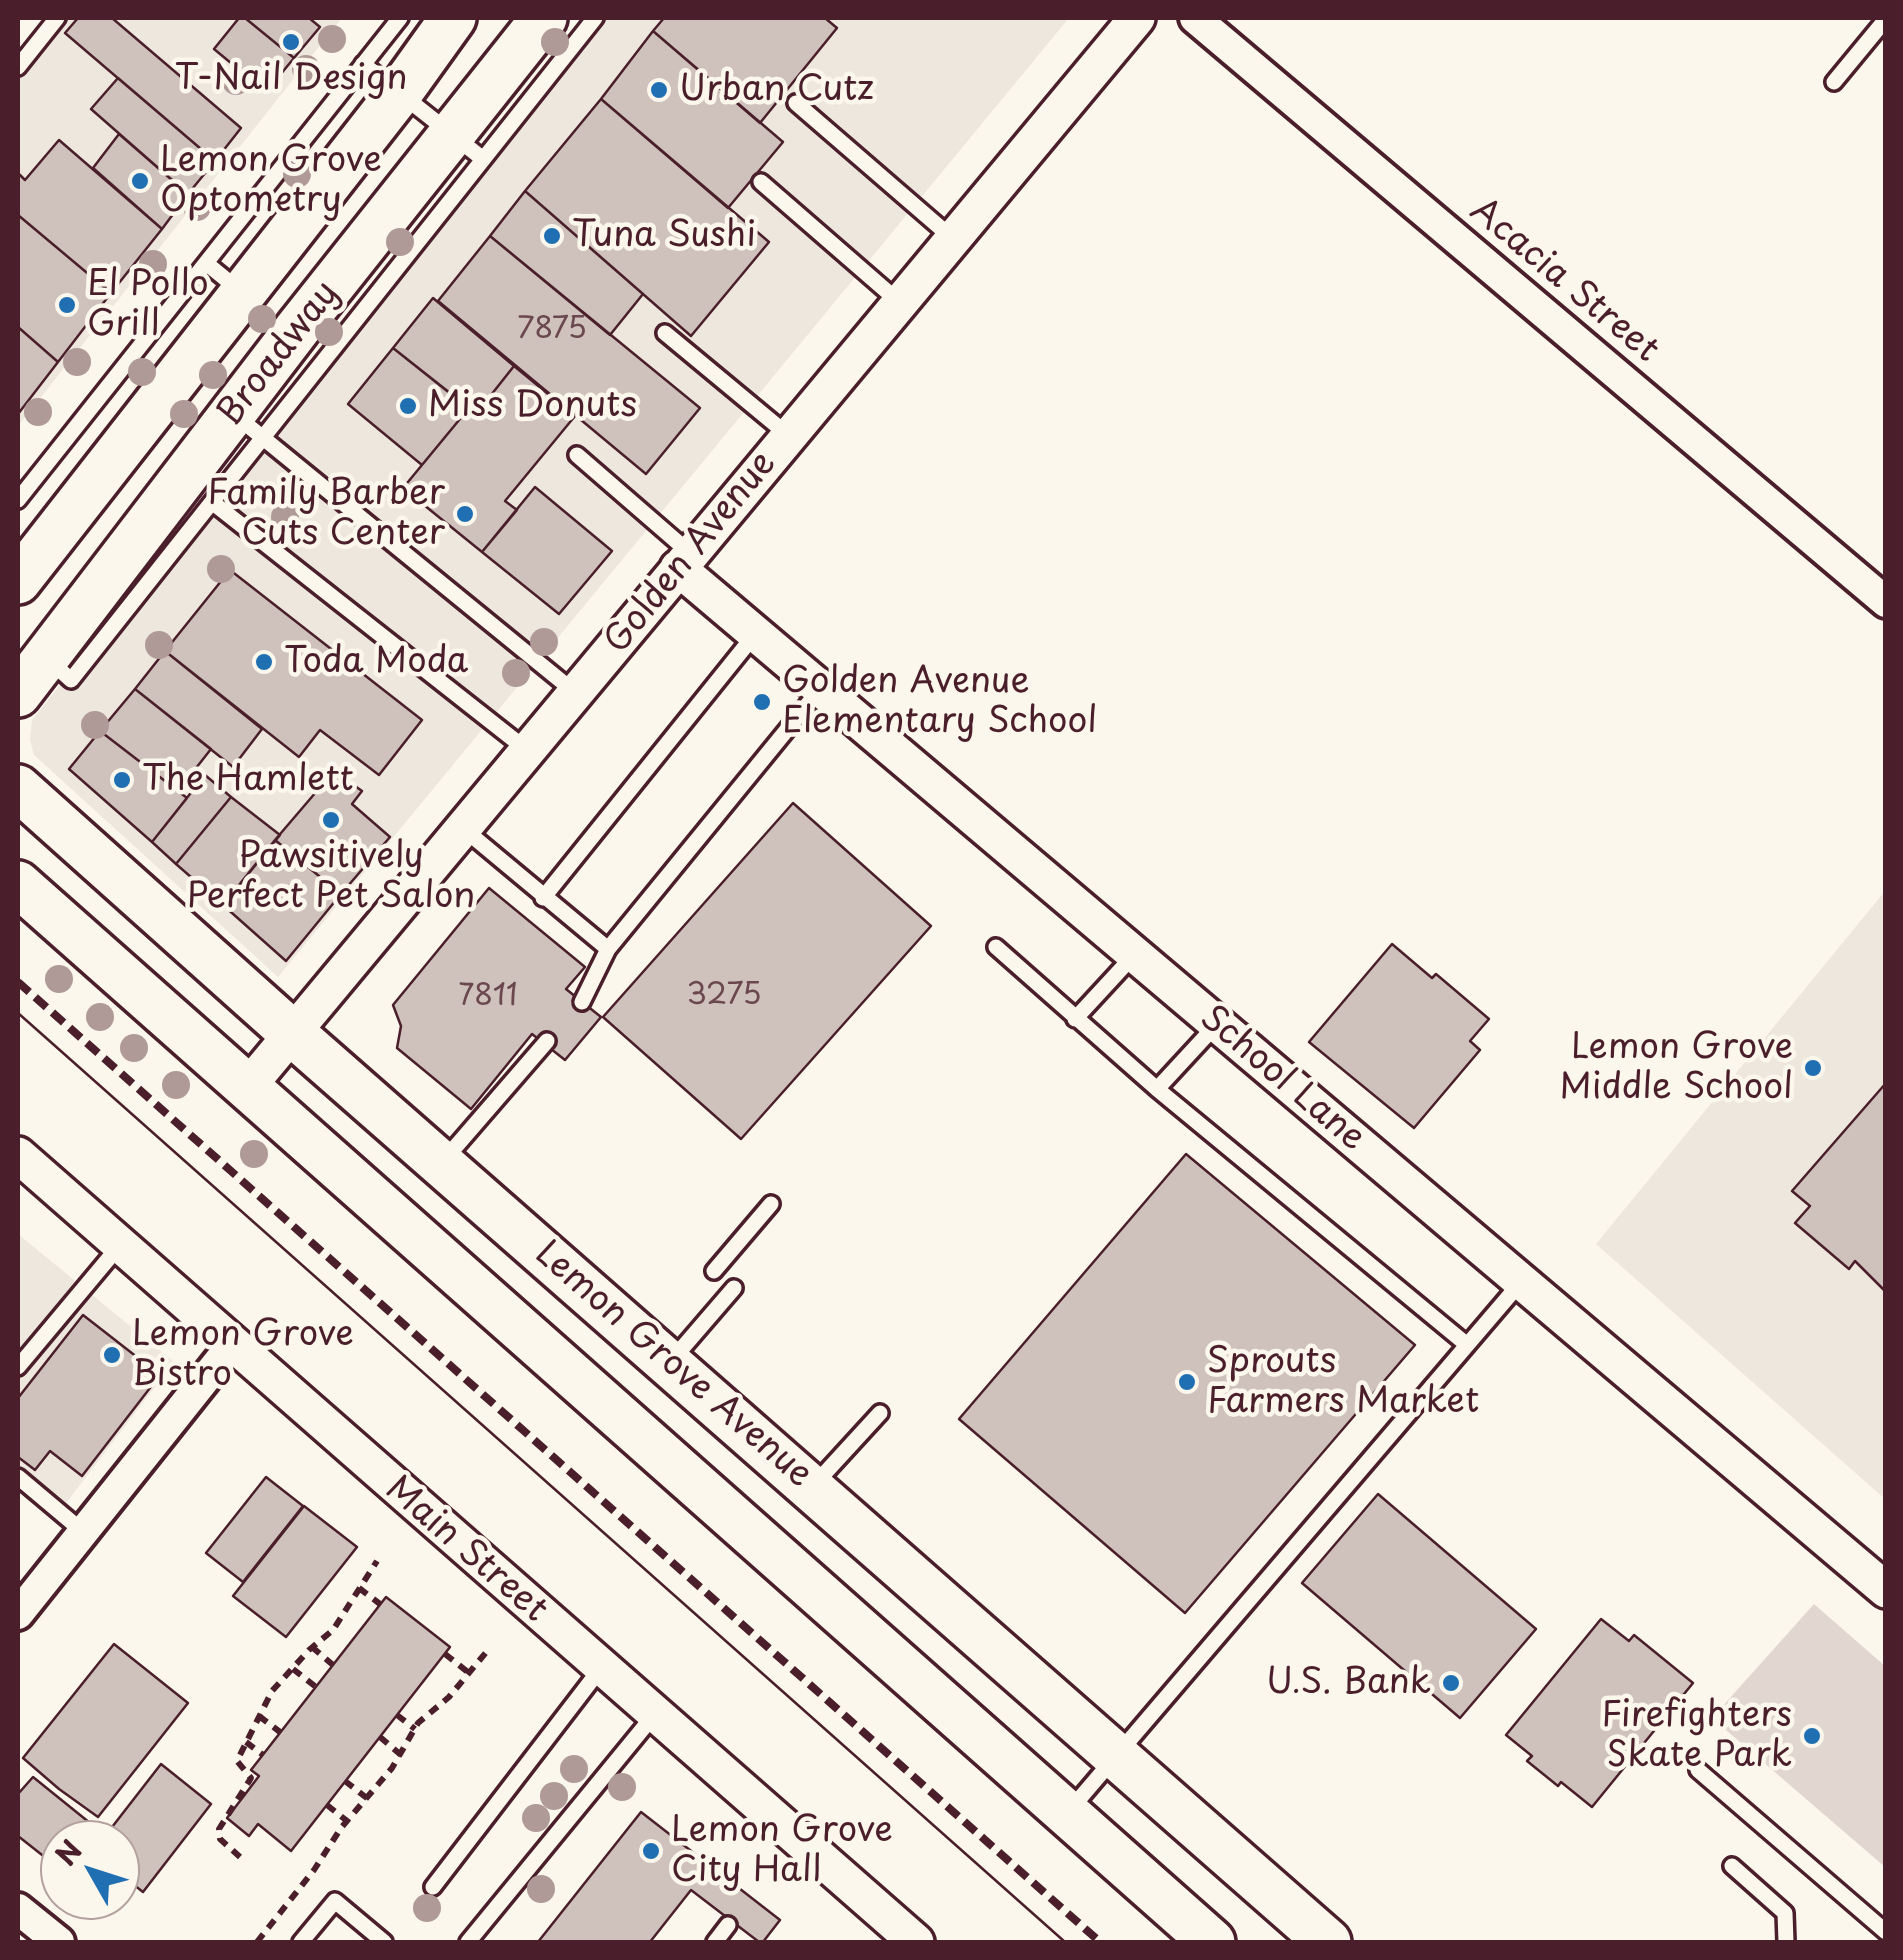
<!DOCTYPE html>
<style>
body{margin:0}
#map{position:relative;width:1903px;height:1960px;overflow:hidden;background:#fbf7ec;font-family:"Playpen Sans",sans-serif}
canvas{display:block}
.frame{position:absolute;inset:0;border:20px solid #4a1f2b;pointer-events:none}
.north{position:absolute;left:40px;top:1820px;width:100px;height:100px;box-sizing:border-box;background:#fbf7ec;border:2px solid #b4a19f;border-radius:50%;rotate:309deg;font-size:28px;font-weight:700;line-height:40px;text-align:center;color:#4a1f2b}
.north::after{content:'';display:block;margin:auto;width:35px;height:45px;background:#1f6fb2;clip-path:polygon(50% 0,100% 100%,50% 72%,0 100%)}
</style>
<div id="map">
<canvas width="1903" height="1960"></canvas>
<div class="frame"></div>
<div class="north">N</div>
</div>
<script>
const ctx = document.querySelector('canvas').getContext('2d');
ctx.lineJoin = 'round';
function fill(path, color) { ctx.fillStyle = color; ctx.fill(path, 'evenodd'); }
function trace(path, color, width, dash) { ctx.strokeStyle = color; ctx.lineWidth = width; ctx.lineCap = dash ? 'butt' : 'round'; ctx.setLineDash(dash || []); ctx.stroke(path); }
function drawText(font, color, halo, rows, align = 'center') {
  ctx.font = font + ' "Playpen Sans",sans-serif'; ctx.lineWidth = 9; ctx.setLineDash([]); ctx.textBaseline = 'middle'; ctx.strokeStyle = halo; ctx.fillStyle = color; for (const [text, x, y, turn = 0] of rows) {
    ctx.save(); ctx.translate(x, y); ctx.rotate((+turn || 0) * Math.PI / 180); ctx.textAlign = isNaN(turn) ? turn : align; if (halo) ctx.strokeText(text, 0, 0); ctx.fillText(text, 0, 0); ctx.restore();
  }
}
const built = new Path2D(`
 M 67,18 L 342,18 L 18,426 L 18,81 Z
 M 592,18 L 1069,18 L 278,977 L 34,755 L 30,740 L 32,720 Z
 M 1885,891 L 1885,1499 L 1596,1244 Z
 M 18,1234 L 174,1362 L 63,1507 L 18,1465 Z`);
const green = new Path2D(`
 M 1814,1604 L 1885,1666 L 1885,1867 L 1712,1718 Z`);
const building = new Path2D(`
 M 78,18 L 112,18 L 241,128 L 215,161 L 65,33 Z
 M 239,18 L 245,18 L 294,58 L 266,92 L 214,49 Z
 M 245,18 L 309,18 L 320,27 L 294,58 Z
 M 664,18 L 825,18 L 837,28 L 760,123 L 653,31 Z
 M 653,31 L 783,142 L 728,208 L 601,99 Z
 M 118,78 L 215,161 L 188,194 L 91,109 Z
 M 601,99 L 769,242 L 691,336 L 525,191 Z
 M 119,134 L 188,194 L 162,229 L 93,168 Z
 M 59,140 L 162,229 L 111,293 L 18,215 L 18,173 L 25,180 Z
 M 525,191 L 643,294 L 610,335 L 490,236 Z
 M 18,215 L 111,293 L 58,362 L 18,327 Z
 M 490,236 L 700,408 L 646,474 L 438,301 Z
 M 433,298 L 514,366 L 476,414 L 393,348 Z
 M 18,327 L 58,362 L 18,414 Z
 M 393,348 L 469,408 L 422,465 L 348,404 Z
 M 514,366 L 575,416 L 505,501 L 517,510 L 482,552 L 403,488 L 469,408 L 476,414 Z
 M 535,487 L 612,551 L 559,614 L 482,552 Z
 M 230,570 L 422,720 L 379,775 L 320,730 L 299,757 L 165,651 Z
 M 165,651 L 262,729 L 233,767 L 135,689 Z
 M 135,689 L 211,749 L 178,791 L 100,731 Z
 M 100,731 L 187,798 L 152,842 L 69,769 Z
 M 334,771 L 362,791 L 352,804 L 390,837 L 341,894 L 275,840 Z
 M 205,775 L 231,797 L 176,864 L 152,842 Z
 M 231,797 L 280,835 L 223,905 L 176,864 Z
 M 793,803 L 931,926 L 741,1139 L 603,1017 Z
 M 275,840 L 341,894 L 286,961 L 223,905 Z
 M 489,888 L 585,967 L 566,989 L 601,1017 L 565,1060 L 532,1034 L 471,1109 L 397,1048 L 401,1026 L 393,1005 Z
 M 1392,944 L 1432,978 L 1436,974 L 1489,1019 L 1470,1041 L 1480,1050 L 1414,1128 L 1309,1042 Z
 M 1886,1083 L 1886,1292 L 1855,1261 L 1849,1269 L 1795,1223 L 1810,1206 L 1792,1191 Z
 M 1186,1154 L 1415,1345 L 1185,1613 L 959,1419 Z
 M 83,1315 L 160,1375 L 82,1476 L 50,1451 L 35,1470 L 18,1457 L 18,1398 Z
 M 266,1477 L 303,1506 L 243,1582 L 206,1553 Z
 M 1378,1494 L 1536,1629 L 1460,1718 L 1302,1583 Z
 M 304,1506 L 357,1547 L 286,1637 L 233,1596 Z
 M 386,1597 L 450,1647 L 291,1851 L 258,1824 L 249,1836 L 227,1818 L 259,1776 L 251,1770 Z
 M 1601,1619 L 1629,1641 L 1634,1635 L 1693,1683 L 1592,1807 L 1561,1782 L 1558,1786 L 1527,1761 L 1532,1756 L 1506,1735 Z
 M 114,1644 L 188,1703 L 98,1817 L 59,1789 L 23,1758 Z
 M 161,1764 L 211,1804 L 143,1892 L 120,1874 L 120,1840 L 102,1840 Z
 M 33,1777 L 90,1823 L 78,1840 L 60,1840 L 60,1862 L 56,1866 L 18,1836 L 18,1794 Z
 M 641,1812 L 780,1920 L 763,1942 L 759,1942 L 691,1890 L 650,1942 L 538,1942 Z`);
const path = new Path2D(`
 M 359,1588 L 380,1604
 M 312,1647 L 333,1665
 M 445,1654 L 469,1673
 M 293,1669 L 316,1687
 M 397,1715 L 415,1729
 M 259,1716 L 280,1732
 M 380,1737 L 401,1755
 M 246,1742 L 263,1755
 M 345,1781 L 368,1799
 M 327,1805 L 347,1821
 M 240,1857 L 220,1839 L 219,1829 L 251,1778 L 237,1761 L 272,1691 L 309,1650 L 333,1630 L 377,1561
 M 257,1942 L 314,1870 L 341,1828 L 392,1768 L 418,1723 L 449,1697 L 488,1650`);
const service = new Path2D(`
 M 363,64 L 483,159
 M 18,67 L 57,18
 M 1834,82 L 1886,19
 M 796,103 L 951,237
 M 761,182 L 898,301
 M 206,263 L 239,290
 M 665,333 L 788,435
 M 235,415 L 577,694
 M 577,455 L 690,553
 M 18,500 L 400,18
 M 212,502 L 527,750
 M 49,660 L 71,680 L 595,18
 M 465,830 L 608,949 L 821,688
 M 543,898 L 756,633
 M 996,947 L 1157,1089 L 1466,1344
 M 582,1002 L 608,949
 M 1075,1019 L 1135,954
 M 1157,1089 L 1217,1024
 M 445,1159 L 547,1041
 M 714,1271 L 771,1204
 M 672,1360 L 734,1288
 M 18,1367 L 120,1245
 M 18,1477 L 81,1530
 M 814,1485 L 880,1413
 M 1698,1770 L 1886,1932
 M 1069,1811 L 1521,1282
 M 1732,1866 L 1785,1913 L 1786,1942
 M 433,1887 L 601,1668
 M 301,1942 L 335,1901 L 384,1942
 M 468,1942 L 654,1715
 M 715,1942 L 728,1925`);
const minor = new Path2D(`
 M 1195,18 L 1886,602
 M 18,1614 L 232,1345
 M 18,1909 L 59,1942`);
const tertiary = new Path2D(`
 M 678,568 L 1886,1590
 M 246,1089 L 1137,18
 M 18,1155 L 916,1942`);
const primary = new Path2D(`
 M 18,581 L 400,92 L 453,18
 M 18,694 L 298,328 L 544,18
 M 18,788 L 292,1033 L 1328,1942
 M 18,884 L 1212,1942`);
const tram = new Path2D(`
 M 18,1013 L 1065,1942`);
const rail = new Path2D(`
 M 18,982 L 1100,1942`);
const trees = [
 [332,39],
 [555,42],
 [306,69],
 [236,81],
 [297,174],
 [197,207],
 [400,242],
 [153,264],
 [262,319],
 [329,332],
 [77,362],
 [142,372],
 [213,375],
 [38,412],
 [184,414],
 [285,517],
 [221,569],
 [544,642],
 [159,645],
 [516,673],
 [95,725],
 [59,979],
 [100,1017],
 [134,1048],
 [176,1085],
 [254,1154],
 [574,1769],
 [622,1787],
 [554,1796],
 [536,1818],
 [541,1889],
 [427,1908]
];
const markers = [
 [291,42,10,"#1f6fb2"],
 [659,90,10,"#1f6fb2"],
 [140,181,10,"#1f6fb2"],
 [552,236,10,"#1f6fb2"],
 [67,305,10,"#1f6fb2"],
 [408,406,10,"#1f6fb2"],
 [465,514,10,"#1f6fb2"],
 [264,662,10,"#1f6fb2"],
 [762,702,10,"#1f6fb2"],
 [122,780,10,"#1f6fb2"],
 [331,820,10,"#1f6fb2"],
 [1813,1068,10,"#1f6fb2"],
 [112,1355,10,"#1f6fb2"],
 [1187,1382,10,"#1f6fb2"],
 [1451,1683,10,"#1f6fb2"],
 [1812,1736,10,"#1f6fb2"],
 [651,1851,10,"#1f6fb2"]
];
const numberNames = [
 ["7875",552,330],
 ["3275",724,996],
 ["7811",488,997]
];
const poiNames = [
 ["T-Nail Design",291,79,"center"],
 ["Urban Cutz",679,90],
 ["Lemon Grove",160,161],
 ["Optometry",160,201],
 ["Tuna Sushi",572,236],
 ["El Pollo",87,285],
 ["Grill",87,325],
 ["Miss Donuts",428,406],
 ["Family Barber",445,494,"right"],
 ["Cuts Center",445,534,"right"],
 ["Toda Moda",284,662],
 ["Golden Avenue",782,682],
 ["Elementary School",782,722],
 ["The Hamlett",142,780],
 ["Pawsitively",331,857,"center"],
 ["Perfect Pet Salon",331,897,"center"],
 ["Lemon Grove",1793,1048,"right"],
 ["Middle School",1793,1088,"right"],
 ["Lemon Grove",132,1335],
 ["Bistro",132,1375],
 ["Sprouts",1207,1362],
 ["Farmers Market",1207,1402],
 ["U.S. Bank",1431,1683,"right"],
 ["Firefighters",1792,1716,"right"],
 ["Skate Park",1792,1756,"right"],
 ["Lemon Grove",671,1831],
 ["City Hall",671,1871]
];
const streetNames = [
 ["Acacia Street",1564,281,40],
 ["Broadway",279,354,-52],
 ["Golden Avenue",691,553,-51],
 ["School Lane",1282,1079,40],
 ["Lemon Grove Avenue",673,1365,41],
 ["Main Street",466,1550,41]
];
fill(built, '#eee7de');
fill(green, '#e2d7d0');
fill(building, '#cfc2bc');
trace(building, '#4a1f2b', 2.5);
trace(service, '#4a1f2b', 22);
trace(minor, '#4a1f2b', 38);
trace(tertiary, '#4a1f2b', 42);
trace(primary, '#4a1f2b', 52);
trace(path, '#4a1f2b', 6, [10, 8]);
trace(service, '#fbf7ec', 15);
trace(minor, '#fbf7ec', 30);
trace(tertiary, '#fbf7ec', 35);
trace(primary, '#fbf7ec', 45);
trace(tram, '#4a1f2b', 2.5);
trace(rail, '#4a1f2b', 8, [15, 8]);
ctx.fillStyle = '#af9a98';
for (const [x, y] of trees) { ctx.beginPath(); ctx.arc(x, y, 14, 0, 2 * Math.PI); ctx.fill(); }
for (const [x, y, r, color] of markers) { const dot = new Path2D(); dot.arc(x, y, r, 0, 2 * Math.PI); ctx.fillStyle = color; ctx.fill(dot); trace(dot, '#fbf7ec', 4); }
drawText('30px', '#6b484f', null, numberNames);
drawText('35px', '#4a1f2b', '#fbf7ec', poiNames, 'left');
drawText('35px', '#4a1f2b', '#fbf7ec', streetNames);
</script>
